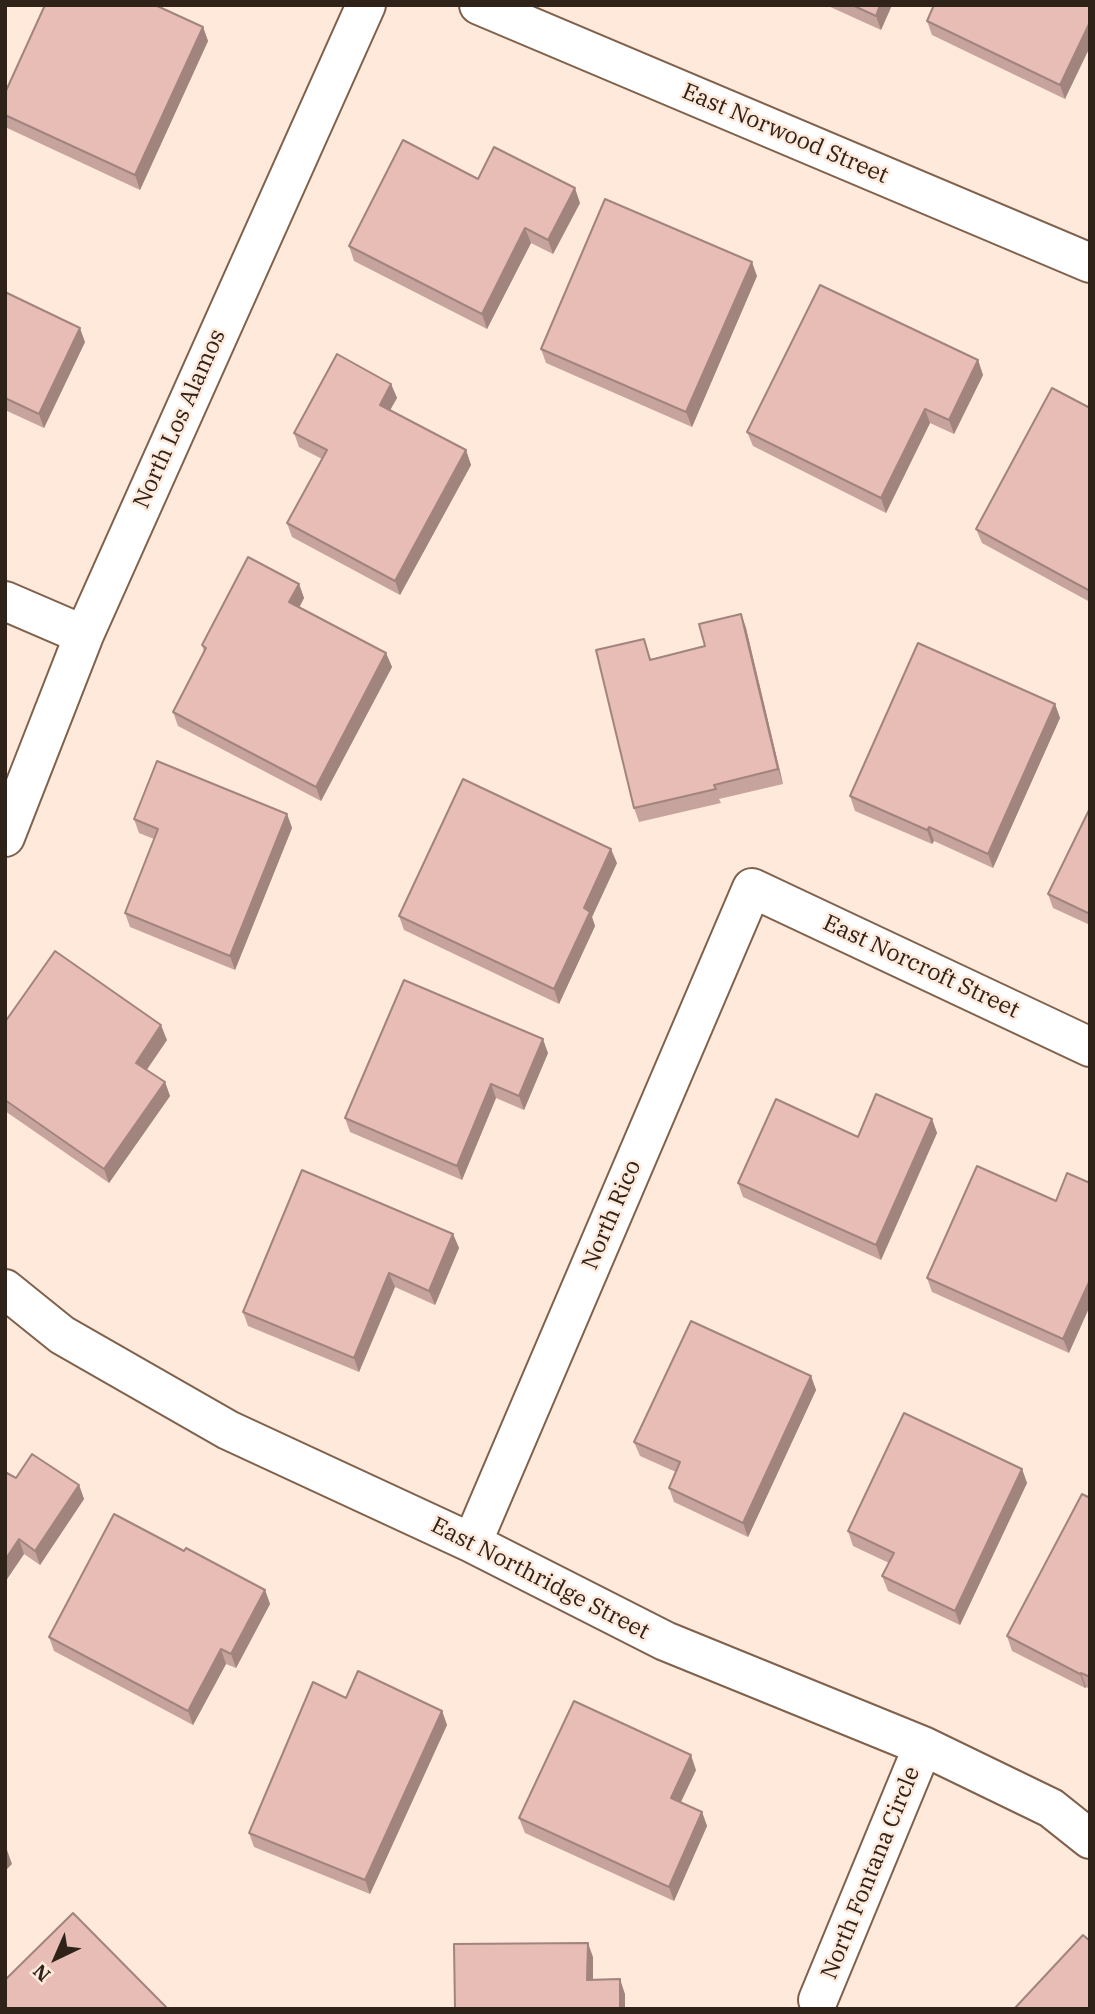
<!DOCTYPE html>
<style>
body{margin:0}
#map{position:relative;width:1095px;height:2014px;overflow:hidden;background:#fee9db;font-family:"IBM Plex Serif",serif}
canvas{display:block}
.frame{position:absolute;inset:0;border:7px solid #2f2219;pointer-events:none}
.north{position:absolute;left:21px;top:1923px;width:70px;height:70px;-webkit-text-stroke:5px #fee9db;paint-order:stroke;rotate:224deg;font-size:19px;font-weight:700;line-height:28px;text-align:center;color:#2f2219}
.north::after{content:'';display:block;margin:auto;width:24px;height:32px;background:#2f2219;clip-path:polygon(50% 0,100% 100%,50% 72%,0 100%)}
</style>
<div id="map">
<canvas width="1095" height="2014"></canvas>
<div class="frame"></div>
<div class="north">N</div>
</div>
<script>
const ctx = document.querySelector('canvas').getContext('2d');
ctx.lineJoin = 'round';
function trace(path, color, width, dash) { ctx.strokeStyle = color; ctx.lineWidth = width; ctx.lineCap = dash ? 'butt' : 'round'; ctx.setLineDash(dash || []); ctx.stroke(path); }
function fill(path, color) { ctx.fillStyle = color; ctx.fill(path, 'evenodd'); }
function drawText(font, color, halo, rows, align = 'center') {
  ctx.font = font + ' "IBM Plex Serif",serif'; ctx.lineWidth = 5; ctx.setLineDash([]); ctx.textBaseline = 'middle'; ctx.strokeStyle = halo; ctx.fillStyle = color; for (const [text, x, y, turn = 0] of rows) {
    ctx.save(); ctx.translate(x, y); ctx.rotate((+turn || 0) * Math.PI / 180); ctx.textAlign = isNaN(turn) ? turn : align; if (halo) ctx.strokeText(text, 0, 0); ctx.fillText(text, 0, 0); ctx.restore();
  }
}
const minor = new Path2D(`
 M 479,5 L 1090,263
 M 5,601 L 84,635
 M 5,837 L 84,635 L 366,5
 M 5,1289 L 62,1335 L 228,1430 L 472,1543 L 665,1641 L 923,1746 L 1051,1808 L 1090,1839
 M 472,1543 L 752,888 L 1090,1047
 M 818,2000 L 923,1746`);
const wall = new Path2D(`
 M 826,5 L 892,5 L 881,30 Z
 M 1090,5 L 1065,99 L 932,35 L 927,21 Z
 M 203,27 L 208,41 L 140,190 L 5,127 L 5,93 Z
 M 478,179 L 580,203 L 553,254 L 531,243 L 487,329 L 354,261 L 349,246 Z
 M 757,276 L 692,427 L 546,363 L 541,349 Z
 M 5,292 L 85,342 L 44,428 L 5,410 Z
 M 978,360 L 983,375 L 954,434 L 930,423 L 886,513 L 753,446 L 747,432 Z
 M 391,384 L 397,398 L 390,410 L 466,450 L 471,465 L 400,595 L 292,537 L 287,523 L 322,459 L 299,447 L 294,433 Z
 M 1090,408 L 1090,602 L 982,543 L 976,529 Z
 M 299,584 L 304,598 L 299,607 L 386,653 L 392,667 L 321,801 L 178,726 L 173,712 L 204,652 L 202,645 Z
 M 741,614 L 746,628 L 783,784 L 719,799 L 721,803 L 639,822 L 634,808 L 644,639 L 651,659 L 705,646 Z
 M 1055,704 L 1060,718 L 993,868 L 934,841 L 932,844 L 855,811 L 850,796 Z
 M 1090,808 L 1090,925 L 1053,908 L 1048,894 Z
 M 287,814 L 292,828 L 235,970 L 130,927 L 125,913 L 154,839 L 139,833 L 134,819 Z
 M 617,863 L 592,917 L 595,926 L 559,1004 L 404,930 L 399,916 Z
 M 5,1022 L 167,1040 L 146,1070 L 165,1082 L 170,1096 L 109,1183 L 5,1111 Z
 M 548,1053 L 524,1110 L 496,1098 L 462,1180 L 350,1132 L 345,1118 Z
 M 932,1119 L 937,1133 L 881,1260 L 743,1197 L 738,1183 L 858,1137 Z
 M 1056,1201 L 1069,1353 L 932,1292 L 927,1278 Z
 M 453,1234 L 459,1248 L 435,1305 L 395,1287 L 359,1372 L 248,1326 L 243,1312 Z
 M 811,1376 L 816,1390 L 748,1537 L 674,1502 L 669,1488 L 676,1472 L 640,1456 L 634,1442 Z
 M 1022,1469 L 1027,1483 L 960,1625 L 888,1591 L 882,1576 L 889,1563 L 853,1546 L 848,1531 Z
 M 5,1472 L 16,1478 L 79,1485 L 84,1499 L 40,1565 L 24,1554 L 5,1582 Z
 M 1090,1498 L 1090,1689 L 1086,1687 L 1085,1688 L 1012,1651 L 1007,1636 Z
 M 184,1551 L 265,1590 L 270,1604 L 236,1668 L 226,1664 L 193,1725 L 54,1651 L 49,1637 Z
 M 346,1698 L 442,1711 L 447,1725 L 370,1894 L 254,1847 L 249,1833 Z
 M 696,1770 L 681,1802 L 702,1812 L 707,1826 L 674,1901 L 525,1833 L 519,1818 Z`);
const shadedWall = new Path2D(`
 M 880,5 L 892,5 L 881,30 L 876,16 Z
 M 1090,22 L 1090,47 L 1065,99 L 1060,85 Z
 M 203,27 L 208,41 L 140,190 L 135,175 Z
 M 575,188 L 580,203 L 553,254 L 548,240 Z
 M 525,228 L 531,243 L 487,329 L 482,314 Z
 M 752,262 L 757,276 L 692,427 L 686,412 Z
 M 80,328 L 85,342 L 44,428 L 39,414 Z
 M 978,360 L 983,375 L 954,434 L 949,420 Z
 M 391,384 L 397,398 L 385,419 L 380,405 Z
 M 925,409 L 930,423 L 886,513 L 881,498 Z
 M 466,450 L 471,465 L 400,595 L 395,581 Z
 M 299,584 L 304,598 L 295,616 L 289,602 Z
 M 741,614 L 746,628 L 783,784 L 778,769 Z
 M 386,653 L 392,667 L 321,801 L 316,787 Z
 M 1055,704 L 1060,718 L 993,868 L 988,854 Z
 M 287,814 L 292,828 L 235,970 L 230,956 Z
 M 929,827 L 934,841 L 932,844 L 927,830 Z
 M 611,849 L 617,863 L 592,917 L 595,926 L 559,1004 L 554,989 L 584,908 Z
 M 161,1025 L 167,1040 L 142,1077 L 136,1063 Z
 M 543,1039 L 548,1053 L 524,1110 L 519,1096 Z
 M 165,1082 L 170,1096 L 109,1183 L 104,1169 Z
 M 491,1084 L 496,1098 L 462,1180 L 457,1166 Z
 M 932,1119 L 937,1133 L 881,1260 L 876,1245 Z
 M 453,1234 L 459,1248 L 435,1305 L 429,1291 Z
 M 389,1273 L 395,1287 L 359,1372 L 354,1358 Z
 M 1090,1280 L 1090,1306 L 1069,1353 L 1063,1339 Z
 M 811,1376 L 816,1390 L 748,1537 L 743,1523 Z
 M 1022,1469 L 1027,1483 L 960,1625 L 955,1611 Z
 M 79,1485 L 84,1499 L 40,1565 L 35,1551 Z
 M 19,1539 L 24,1554 L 5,1582 L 5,1560 Z
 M 265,1590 L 270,1604 L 236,1668 L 231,1654 Z
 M 221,1649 L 226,1664 L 193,1725 L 188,1711 Z
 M 1081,1673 L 1086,1687 L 1085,1688 L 1080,1674 Z
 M 442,1711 L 447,1725 L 370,1894 L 365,1880 Z
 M 691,1755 L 696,1770 L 676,1812 L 671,1798 Z
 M 702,1812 L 707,1826 L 674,1901 L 669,1887 Z
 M 7,1850 L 12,1864 L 5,1871 L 5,1851 Z
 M 588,1943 L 593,1957 L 593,1994 L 587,1980 Z
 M 620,1979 L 625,1994 L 625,2009 L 620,2009 Z`);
const building = new Path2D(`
 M 45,5 L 155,5 L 203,27 L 135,175 L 5,115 L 5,93 Z
 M 852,5 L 880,5 L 876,16 Z
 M 934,5 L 1090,5 L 1090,22 L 1060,85 L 927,21 Z
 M 403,140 L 478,179 L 494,147 L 575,188 L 548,240 L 525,228 L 482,314 L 349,246 Z
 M 605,199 L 752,262 L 686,412 L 541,349 Z
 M 820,285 L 978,360 L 949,420 L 925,409 L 881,498 L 747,432 Z
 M 5,292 L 80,328 L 39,414 L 5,398 Z
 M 337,354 L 391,384 L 380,405 L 466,450 L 395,581 L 287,523 L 327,450 L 294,433 Z
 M 1052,388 L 1090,408 L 1090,591 L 976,529 Z
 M 248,557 L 299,584 L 289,602 L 386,653 L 316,787 L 173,712 L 206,648 L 202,645 Z
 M 741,614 L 778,769 L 714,785 L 716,789 L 634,808 L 596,650 L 644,639 L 650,660 L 705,646 L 699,624 Z
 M 918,643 L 1055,704 L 988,854 L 929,827 L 927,830 L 850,796 Z
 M 157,761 L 287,814 L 230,956 L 125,913 L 158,829 L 134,819 Z
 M 463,779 L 611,849 L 584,908 L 590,912 L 554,989 L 399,916 Z
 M 1090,808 L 1090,914 L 1048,894 Z
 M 55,951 L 161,1025 L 136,1063 L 165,1082 L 104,1169 L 5,1100 L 5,1022 Z
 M 404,980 L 543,1039 L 519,1096 L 491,1084 L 457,1166 L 345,1118 Z
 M 876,1094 L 932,1119 L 876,1245 L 738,1183 L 776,1099 L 858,1137 Z
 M 977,1166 L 1056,1201 L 1067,1173 L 1090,1183 L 1090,1280 L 1063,1339 L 927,1278 Z
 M 302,1170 L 453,1234 L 429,1291 L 389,1273 L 354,1358 L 243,1312 Z
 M 691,1321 L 811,1376 L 743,1523 L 669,1488 L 680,1462 L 634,1442 Z
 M 904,1413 L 1022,1469 L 955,1611 L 882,1576 L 894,1553 L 848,1531 Z
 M 32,1454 L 79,1485 L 35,1551 L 19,1539 L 5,1560 L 5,1472 L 16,1478 Z
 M 1082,1494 L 1090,1498 L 1090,1677 L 1081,1673 L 1080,1674 L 1007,1636 Z
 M 114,1514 L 184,1551 L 186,1548 L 265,1590 L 231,1654 L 221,1649 L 188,1711 L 49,1637 Z
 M 358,1671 L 442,1711 L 365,1880 L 249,1833 L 313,1682 L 346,1698 Z
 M 574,1701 L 691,1755 L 671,1798 L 702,1812 L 669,1887 L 519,1818 Z
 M 73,1913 L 166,2007 L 163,2009 L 5,2009 L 5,1980 Z
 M 1083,1935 L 1090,1941 L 1090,2009 L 1014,2009 Z
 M 588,1943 L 587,1980 L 620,1979 L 620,2009 L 455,2009 L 454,1944 Z`);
const streetNames = [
 ["East Norwood Street",785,134,23],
 ["North Los Alamos",180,419,-66],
 ["East Norcroft Street",921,967,25],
 ["North Rico",612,1215,-67],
 ["East Northridge Street",540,1579,27],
 ["North Fontana Circle",871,1873,-68]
];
trace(minor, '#7f614c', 42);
trace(minor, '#fff', 38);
fill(wall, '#c7a39d');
fill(shadedWall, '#a2847f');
fill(building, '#e7bdb6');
trace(building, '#a2847f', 2);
drawText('23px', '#2f2219', '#fee9db', streetNames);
</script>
